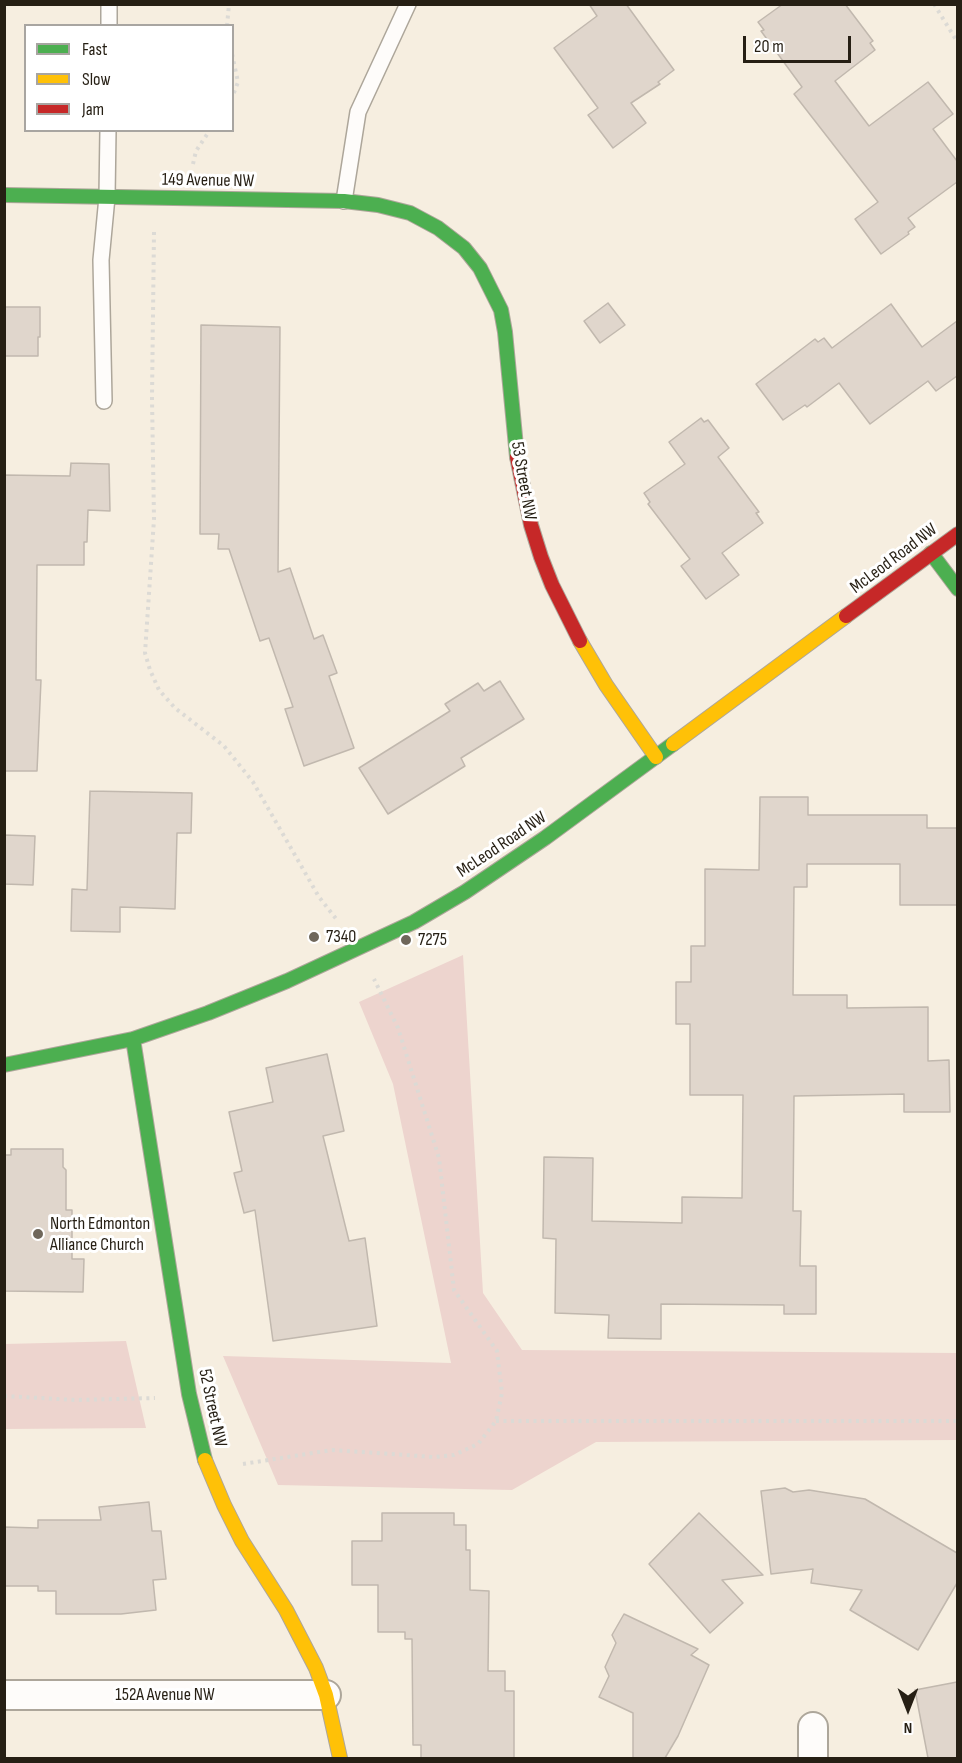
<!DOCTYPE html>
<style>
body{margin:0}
#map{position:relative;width:962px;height:1763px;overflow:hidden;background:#f6eee0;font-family:"Sofia Sans Condensed",sans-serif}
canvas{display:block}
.frame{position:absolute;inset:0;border:6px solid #261f14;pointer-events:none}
.legend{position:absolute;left:24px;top:24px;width:210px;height:108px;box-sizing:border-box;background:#fff;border:2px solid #a8a5a1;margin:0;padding:8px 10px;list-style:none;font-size:18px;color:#261f14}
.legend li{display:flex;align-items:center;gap:12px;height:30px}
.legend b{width:30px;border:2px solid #a8a5a1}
.north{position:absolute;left:878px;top:1679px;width:60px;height:60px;-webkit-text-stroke:4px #fff;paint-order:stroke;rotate:180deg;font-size:16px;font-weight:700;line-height:24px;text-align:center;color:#261f14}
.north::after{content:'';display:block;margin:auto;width:21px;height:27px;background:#261f14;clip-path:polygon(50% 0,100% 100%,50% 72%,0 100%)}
.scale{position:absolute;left:743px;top:36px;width:108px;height:27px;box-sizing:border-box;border:3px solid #261f14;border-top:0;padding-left:8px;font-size:18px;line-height:21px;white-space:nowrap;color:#261f14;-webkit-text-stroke:4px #fff;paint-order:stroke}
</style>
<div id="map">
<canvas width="962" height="1763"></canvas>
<div class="frame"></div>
<ul class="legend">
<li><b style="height:8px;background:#4caf50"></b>Fast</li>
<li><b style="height:8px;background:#ffc107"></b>Slow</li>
<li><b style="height:8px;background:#c62828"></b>Jam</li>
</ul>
<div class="north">N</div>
<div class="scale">20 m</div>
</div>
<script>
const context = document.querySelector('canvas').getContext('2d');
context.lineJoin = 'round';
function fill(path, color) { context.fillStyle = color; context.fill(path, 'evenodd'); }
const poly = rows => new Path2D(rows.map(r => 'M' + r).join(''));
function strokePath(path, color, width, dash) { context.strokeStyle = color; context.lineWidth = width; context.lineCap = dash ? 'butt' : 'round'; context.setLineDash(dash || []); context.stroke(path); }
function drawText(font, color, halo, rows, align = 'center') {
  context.font = font + ' "Sofia Sans Condensed",sans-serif'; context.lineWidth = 6; context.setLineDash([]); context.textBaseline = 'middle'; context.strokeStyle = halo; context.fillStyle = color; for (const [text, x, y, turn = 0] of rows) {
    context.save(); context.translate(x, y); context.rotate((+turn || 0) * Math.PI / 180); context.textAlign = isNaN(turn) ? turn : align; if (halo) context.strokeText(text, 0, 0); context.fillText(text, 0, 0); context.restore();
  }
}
fill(poly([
 [463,955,483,1293,522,1350,957,1353,957,1440,596,1442,512,1490,278,1485,223,1356,451,1363,393,1084,359,1002],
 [126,1341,146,1428,5,1429,5,1344]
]), '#edd4ce');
const building = poly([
 [589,4,626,4,674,70,658,82,660,84,631,103,646,123,613,148,588,115,598,108,554,48,597,16,589,4],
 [783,4,845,4,873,41,870,43,875,50,835,81,869,126,928,82,953,114,933,129,957,161,957,182,908,218,915,227,908,232,909,234,881,254,855,219,878,202,794,94,802,87,761,31,764,30,758,22,783,4],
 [608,303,625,325,600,343,584,321,608,303],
 [891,304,922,347,957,321,957,376,936,391,928,381,870,424,839,383,807,407,805,405,783,420,756,384,815,339,818,342,824,338,832,348,891,304],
 [4,307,40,307,40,337,38,337,38,356,4,356,4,307],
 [201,325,280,327,278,572,290,568,314,639,323,635,337,673,329,676,354,748,304,766,285,709,293,707,269,638,260,641,229,549,218,549,219,534,200,534,201,325],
 [701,418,704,422,708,420,729,448,718,457,759,512,756,513,763,523,722,553,739,575,706,599,681,566,690,559,648,504,650,502,644,493,685,464,669,442,701,418],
 [71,463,109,464,110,511,88,510,87,542,84,542,84,565,37,565,36,680,41,680,37,771,4,771,4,475,70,476,71,463],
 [500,681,524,719,461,758,465,766,388,814,359,768,450,711,445,704,478,683,484,691,500,681],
 [90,791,192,793,191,833,177,833,175,909,120,907,120,932,71,931,72,889,87,890,90,791],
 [760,797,808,797,808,815,927,815,927,828,957,828,957,905,900,905,900,864,807,864,807,887,794,887,793,995,847,995,847,1008,928,1007,928,1061,949,1060,950,1112,904,1112,904,1094,794,1096,793,1211,801,1211,800,1266,816,1266,816,1314,784,1314,784,1305,661,1304,661,1339,608,1338,609,1315,555,1313,556,1239,543,1238,544,1157,593,1158,592,1221,682,1223,682,1197,742,1198,743,1095,690,1095,690,1024,676,1024,676,982,691,982,691,946,705,946,705,869,759,870,760,797],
 [4,835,35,836,33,885,4,884,4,835],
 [327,1054,344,1131,323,1136,349,1241,365,1238,377,1326,273,1341,255,1210,244,1213,234,1173,242,1171,229,1112,273,1102,266,1068,327,1054],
 [11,1149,63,1149,63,1167,66,1170,66,1210,72,1210,72,1259,84,1259,83,1292,4,1291,4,1155,11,1155,11,1149],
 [785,1488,793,1492,809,1490,865,1499,957,1553,957,1583,918,1650,850,1610,862,1590,811,1583,813,1569,771,1574,761,1491,785,1488],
 [149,1502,152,1531,161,1531,166,1579,153,1580,156,1610,121,1614,56,1614,56,1591,38,1591,38,1586,4,1586,4,1527,38,1528,38,1520,101,1520,99,1507,149,1502],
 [382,1513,454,1513,454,1525,466,1525,466,1550,470,1550,470,1590,489,1591,488,1671,505,1671,505,1691,514,1691,514,1758,421,1758,421,1745,413,1745,412,1639,405,1639,405,1632,378,1632,378,1585,352,1585,352,1541,382,1541,382,1513],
 [699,1513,763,1575,722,1580,743,1603,710,1633,649,1564,699,1513],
 [624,1614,698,1649,691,1655,709,1665,678,1736,665,1758,633,1758,633,1713,599,1697,609,1676,605,1667,616,1643,612,1635,624,1614],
 [957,1682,957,1758,928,1758,915,1690,957,1682]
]);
fill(building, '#e0d6cc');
strokePath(building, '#c1b8ae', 1.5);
const lane = poly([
 [109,26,109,4],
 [344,201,358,112,408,4],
 [104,401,101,260,107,197,108,130]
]);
const street = poly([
 [4,1695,326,1695],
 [813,1758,813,1727]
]);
const fast = poly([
 [4,195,344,201,378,205,410,213,438,228,464,248,480,268,501,310,505,332,517,457],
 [931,553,958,589],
 [133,1039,189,1394,205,1460],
 [4,1065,133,1039,208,1013,287,981,414,922,465,892,545,838,673,744]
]);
const slow = poly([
 [580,641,606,685,656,757],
 [673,744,846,616],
 [205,1460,224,1505,242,1541,286,1610,316,1668,326,1695,340,1758]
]);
const jam = poly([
 [517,457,531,525,541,557,552,585,580,641],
 [846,616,958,534]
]);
strokePath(lane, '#ada69a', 18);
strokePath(street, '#ada69a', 32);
strokePath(fast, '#ada69a', 16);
strokePath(slow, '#ada69a', 16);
strokePath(jam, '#ada69a', 16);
strokePath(poly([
 [934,4,958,43],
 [227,26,229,4],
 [232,54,238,82,232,98],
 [193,164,196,151,210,130],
 [154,232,152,398,154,519,145,653,150,670,159,690,175,708,224,746,253,782,319,897,337,920],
 [4,1396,75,1400,155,1398],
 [496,1421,958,1421],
 [243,1464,332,1450,434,1457,454,1455,478,1444,496,1421,502,1393,497,1351,454,1290,439,1158,398,1028,374,979]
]), '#dcdad5', 4, [3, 4.5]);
strokePath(lane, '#fefcfa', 15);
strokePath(street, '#fefcfa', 28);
strokePath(fast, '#4caf50', 14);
strokePath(slow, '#ffc107', 14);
strokePath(jam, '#c62828', 14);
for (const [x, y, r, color] of [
 [314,937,6,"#6f675b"],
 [406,940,6,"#6f675b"],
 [38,1234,6,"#6f675b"]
]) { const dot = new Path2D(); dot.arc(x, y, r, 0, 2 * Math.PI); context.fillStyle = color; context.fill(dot); strokePath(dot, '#fff', 2); }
drawText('18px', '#261f14', '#fff', [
 ["149 Avenue NW",208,181,1],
 ["53 Street NW",523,481,80],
 ["McLeod Road NW",894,559,-37],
 ["McLeod Road NW",502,845,-34],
 ["52 Street NW",212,1408,78],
 ["152A Avenue NW",165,1695]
]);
drawText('18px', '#261f14', '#fff', [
 ["7340",326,937],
 ["7275",418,940],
 ["North Edmonton",50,1224],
 ["Alliance Church",50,1245]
], 'left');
</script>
